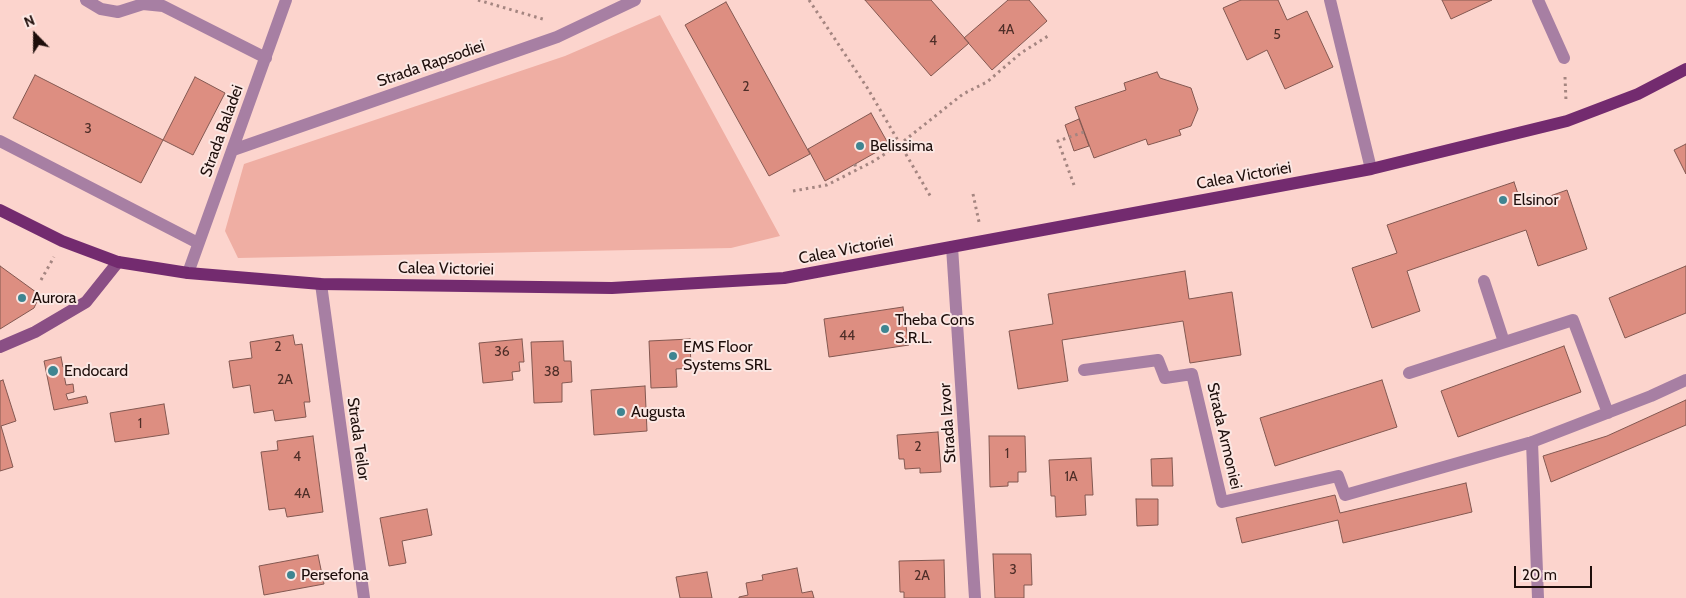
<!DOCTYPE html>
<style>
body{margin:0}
#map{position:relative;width:1686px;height:598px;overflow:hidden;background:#fcd4cd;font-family:Cabin,sans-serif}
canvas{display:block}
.north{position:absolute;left:10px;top:10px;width:50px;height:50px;-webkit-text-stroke:4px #fbe7e3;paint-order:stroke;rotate:338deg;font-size:14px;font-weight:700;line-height:20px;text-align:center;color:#1e0e0b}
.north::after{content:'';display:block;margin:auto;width:18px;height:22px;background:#1e0e0b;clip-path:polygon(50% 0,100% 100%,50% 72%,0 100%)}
.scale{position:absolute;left:1514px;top:566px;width:78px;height:22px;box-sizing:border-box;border:2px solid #1e0e0b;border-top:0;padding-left:6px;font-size:15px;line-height:18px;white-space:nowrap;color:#1e0e0b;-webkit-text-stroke:4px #fbe7e3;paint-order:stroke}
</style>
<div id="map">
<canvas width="1686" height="598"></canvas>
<div class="north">N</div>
<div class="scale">20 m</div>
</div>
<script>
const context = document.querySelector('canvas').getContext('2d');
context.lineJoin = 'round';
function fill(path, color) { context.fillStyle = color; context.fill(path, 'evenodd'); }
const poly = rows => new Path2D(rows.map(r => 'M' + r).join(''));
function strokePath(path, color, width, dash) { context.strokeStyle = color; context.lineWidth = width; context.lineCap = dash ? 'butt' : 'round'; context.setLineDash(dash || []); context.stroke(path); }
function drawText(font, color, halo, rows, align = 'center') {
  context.font = font + ' Cabin,sans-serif'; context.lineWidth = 4; context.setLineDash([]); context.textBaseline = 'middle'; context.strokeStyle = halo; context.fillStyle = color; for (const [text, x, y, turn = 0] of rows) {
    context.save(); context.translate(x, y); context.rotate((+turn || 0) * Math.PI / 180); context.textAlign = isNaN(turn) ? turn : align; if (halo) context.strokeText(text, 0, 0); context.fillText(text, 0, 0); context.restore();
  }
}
fill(poly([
 [660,15,780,236,731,248,238,258,225,231,244,164,565,56]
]), '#efaea3');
const building = poly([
 [865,0,931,0,969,43,931,76,865,0],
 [1008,0,1029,0,1047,21,992,70,964,38,1008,0],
 [1241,0,1278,0,1287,20,1307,11,1333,67,1285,89,1267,50,1247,60,1223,8,1241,0],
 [1442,0,1492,0,1451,19,1442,0],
 [726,2,810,154,769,176,685,25,726,2],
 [1157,72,1160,78,1191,88,1198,109,1191,126,1179,130,1181,135,1148,145,1146,139,1094,158,1075,107,1126,90,1124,83,1157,72],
 [35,75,163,140,141,183,13,118,35,75],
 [195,77,225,93,193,155,163,140,195,77],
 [871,113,889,145,825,181,808,149,871,113],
 [1079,119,1089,146,1074,151,1065,125,1079,119],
 [1686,144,1686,174,1674,150,1686,144],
 [1514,182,1522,206,1567,190,1587,249,1538,266,1526,230,1407,271,1420,311,1372,328,1352,268,1397,253,1387,225,1514,182],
 [0,266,40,295,34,308,0,329,0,266],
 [1686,266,1686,313,1625,338,1609,298,1686,266],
 [1185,271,1189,299,1232,292,1241,355,1190,363,1183,321,1062,340,1068,381,1018,389,1009,331,1053,324,1048,294,1185,271],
 [903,307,909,345,829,357,824,319,903,307],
 [293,335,295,345,302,344,310,402,304,402,306,417,275,421,273,410,254,413,250,385,233,388,229,361,252,358,250,342,293,335],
 [522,339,524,362,519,362,520,371,512,372,513,380,483,383,479,343,522,339],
 [690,339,691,368,676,369,677,387,651,388,649,341,690,339],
 [563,341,564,361,571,361,572,382,562,383,562,402,534,403,531,342,563,341],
 [1564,346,1581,392,1458,437,1441,391,1564,346],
 [61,357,63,367,66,367,68,374,64,375,66,385,73,384,74,392,66,394,68,400,86,396,88,403,54,410,44,361,61,357],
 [3,380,16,421,1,426,13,467,0,471,0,381,3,380],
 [1382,380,1397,427,1275,466,1260,418,1382,380],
 [645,386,647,431,594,435,591,390,645,386],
 [1686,400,1686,425,1551,482,1543,456,1607,436,1686,400],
 [164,404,169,434,115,442,110,413,164,404],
 [938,432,941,472,920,473,920,468,905,469,904,459,899,459,897,435,938,432],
 [313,436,323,512,287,517,285,508,269,510,261,452,278,450,277,441,313,436],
 [989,436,1025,436,1026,472,1018,472,1018,482,1008,482,1008,486,990,487,989,436],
 [1091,458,1093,495,1085,495,1086,515,1056,517,1055,496,1051,496,1049,460,1091,458],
 [1172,458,1173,486,1152,486,1151,459,1172,458],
 [1466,483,1472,512,1343,543,1338,520,1242,543,1236,518,1335,495,1340,513,1466,483],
 [1136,499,1158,499,1158,525,1137,526,1136,499],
 [427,509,432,535,402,541,406,563,389,566,380,518,427,509],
 [993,554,1031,554,1032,585,1024,585,1024,598,995,598,993,554],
 [318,555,324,584,264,595,259,566,318,555],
 [944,560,945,598,904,598,904,592,900,592,899,561,944,560],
 [797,568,802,593,812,591,814,598,739,598,739,597,748,595,746,583,763,580,762,575,797,568],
 [707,572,712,598,680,598,676,577,707,572]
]);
fill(building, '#dd8e81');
strokePath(building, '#835851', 1);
strokePath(poly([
 [478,0,546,20],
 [809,0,868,89,932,199],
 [1565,77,1566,101],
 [855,164,856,171],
 [1074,185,1058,141,1084,132],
 [793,191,827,185,874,161,900,144,963,94,987,82,1021,53,1048,36],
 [973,194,979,222],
 [41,280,54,257]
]), '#a48580', 3, [2.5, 4]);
strokePath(poly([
 [86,0,101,9,118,12,143,4,163,6,266,58],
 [1330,0,1371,169],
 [1538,0,1564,58],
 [0,141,198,243],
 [233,150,557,37,635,0],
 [952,247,975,598],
 [188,273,286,0],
 [1484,281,1504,342],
 [321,284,364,598],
 [1084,370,1158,360,1165,378,1192,374,1222,502,1338,476,1345,495,1532,442,1651,396,1686,380],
 [1409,373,1573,320,1608,413],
 [1532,442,1538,598]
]), '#a77fa3', 12);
strokePath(poly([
 [0,347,35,332,86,302,118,262]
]), '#8a4f85', 12);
strokePath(poly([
 [0,210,62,241,118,262,188,273,321,284,612,288,784,278,1371,169,1567,121,1638,94,1686,69]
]), '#732b6f', 12);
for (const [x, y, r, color] of [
 [860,146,5,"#3f8591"],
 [1503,200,5,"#3f8591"],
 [22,298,5,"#3f8591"],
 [885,329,5,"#3f8591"],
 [673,356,5,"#3f8591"],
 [53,371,6,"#3f8591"],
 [621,412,5,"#3f8591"],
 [291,575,5,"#3f8591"]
]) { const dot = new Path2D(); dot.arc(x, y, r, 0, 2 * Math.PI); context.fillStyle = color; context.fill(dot); strokePath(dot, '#fbe7e3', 2); }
drawText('14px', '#4e2e28', null, [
 ["4A",1006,30],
 ["5",1277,35],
 ["4",933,41],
 ["2",746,87],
 ["3",88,129],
 ["44",847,336],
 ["2",278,347],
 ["36",502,352],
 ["38",552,372],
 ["2A",285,380],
 ["1",140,424],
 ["2",918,447],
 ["1",1007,454],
 ["4",297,457],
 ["1A",1071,477],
 ["4A",302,494],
 ["3",1013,570],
 ["2A",922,576]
]);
drawText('16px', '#1e0e0b', '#fbe7e3', [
 ["Strada Rapsodiei",431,64,-19],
 ["Strada Baladei",222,131,-70],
 ["Calea Victoriei",1244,176,-10],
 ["Calea Victoriei",846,250,-11],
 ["Calea Victoriei",446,269,1],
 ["Strada Izvor",948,423,-94],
 ["Strada Armoniei",1224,436,77],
 ["Strada Teilor",358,439,82]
]);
drawText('16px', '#1e0e0b', '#fbe7e3', [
 ["Belissima",870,146],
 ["Elsinor",1513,200],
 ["Aurora",32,298],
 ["Theba Cons",895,320],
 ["S.R.L.",895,338],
 ["EMS Floor",683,347],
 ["Systems SRL",683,365],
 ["Endocard",64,371],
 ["Augusta",631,412],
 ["Persefona",301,575]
], 'left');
</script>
